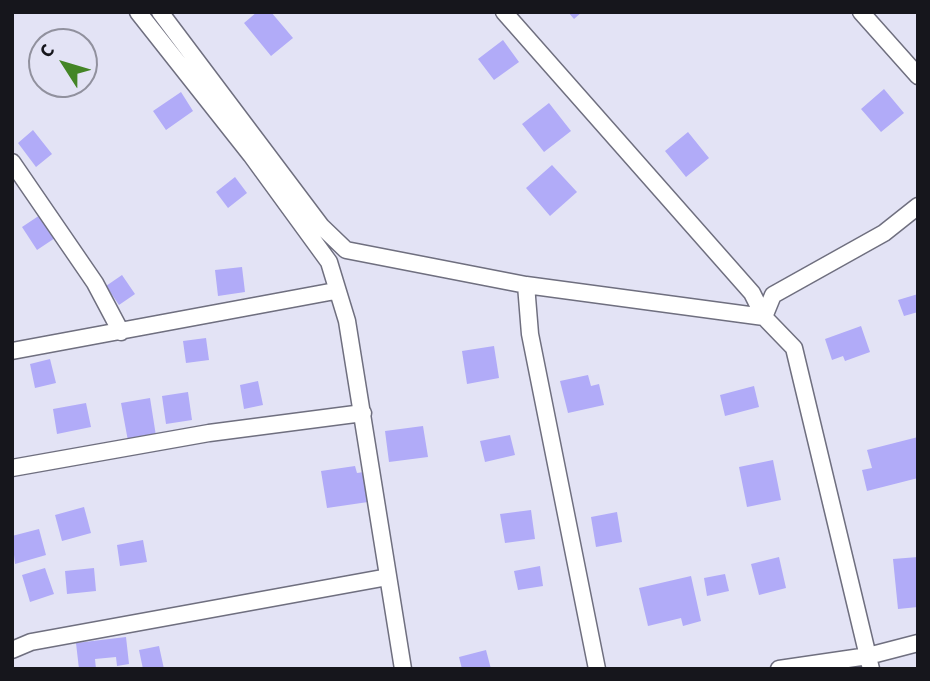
<!DOCTYPE html>
<meta charset="utf-8">
<style>
body{margin:0}
#map{position:relative;width:930px;height:681px;overflow:hidden;background:#e3e3f5;font-family:"Source Sans 3",sans-serif}
canvas{display:block}
.frame{position:absolute;inset:0;border:14px solid #16161c;pointer-events:none}
.north{position:absolute;left:28px;top:28px;width:70px;height:70px;box-sizing:border-box;background:#e3e3f5;border:2px solid #91919e;border-radius:50%;rotate:307deg;font-size:19px;font-weight:700;line-height:28px;text-align:center;color:#16161c}
.north::after{content:'';display:block;margin:auto;width:24px;height:32px;background:#448526;clip-path:polygon(50% 0,100% 100%,50% 72%,0 100%)}
</style>
<div id="map">
<canvas width="930" height="681"></canvas>
<div class="frame"></div>
<div class="north">С</div>
</div>
<script>
const context = document.querySelector('canvas').getContext('2d');
context.lineJoin = 'round';
function fill(path, color) { context.fillStyle = color; context.fill(path, 'evenodd'); }
const poly = rows => new Path2D(rows.map(r => 'M' + r).join(''));
function strokePath(path, color, width, dash) { context.strokeStyle = color; context.lineWidth = width; context.lineCap = dash ? 'butt' : 'round'; context.setLineDash(dash || []); context.stroke(path); }
fill(poly([
 [257,12,271,12,293,38,271,56,244,23],
 [568,12,582,12,574,19],
 [503,40,519,62,494,80,478,59],
 [884,89,904,113,881,132,861,109],
 [181,92,193,111,166,130,153,111],
 [549,103,571,131,544,152,522,124],
 [33,130,52,154,36,167,18,143],
 [688,132,709,158,686,177,665,151],
 [552,165,577,192,550,216,526,188],
 [235,177,247,193,228,208,216,192],
 [40,215,55,238,37,250,22,227],
 [242,267,245,292,218,296,215,270],
 [122,275,135,294,119,305,106,286],
 [918,294,918,312,904,316,898,300],
 [861,326,870,352,845,361,843,356,832,360,825,339],
 [206,338,209,360,186,363,183,341],
 [494,346,499,378,467,384,462,351],
 [50,359,56,383,35,388,30,364],
 [588,375,591,386,599,384,604,405,568,413,560,381],
 [258,381,263,405,244,409,240,385],
 [754,386,759,407,725,416,720,395],
 [188,392,192,420,166,424,162,396],
 [150,398,156,436,128,441,121,403],
 [86,403,91,427,57,434,53,409],
 [423,426,428,457,389,462,385,431],
 [510,435,515,455,485,462,480,441],
 [918,437,918,478,867,491,862,470,872,468,867,450],
 [773,460,781,500,747,507,739,467],
 [355,466,357,473,364,472,368,502,327,508,321,471],
 [84,507,91,533,62,541,55,515],
 [531,510,535,539,505,543,500,514],
 [617,512,622,542,596,547,591,517],
 [39,529,46,555,15,564,12,536],
 [143,540,147,562,120,566,117,545],
 [779,557,786,588,759,595,751,564],
 [918,557,918,607,898,609,893,559],
 [540,566,543,586,518,590,514,571],
 [45,568,54,594,30,602,22,575],
 [94,568,96,591,67,594,65,571],
 [725,574,729,591,707,596,704,578],
 [691,576,701,621,683,626,681,618,648,626,639,588],
 [126,637,129,664,117,666,116,657,95,659,96,669,79,669,76,643],
 [159,646,164,669,143,669,139,650],
 [486,650,491,669,462,669,459,657]
]), '#b1abf8');
const minor = poly([
 [138,12,251,155,329,262,347,321,403,669],
 [160,12,321,226,346,250,526,285,764,317,773,295,884,233,918,206],
 [504,12,752,293,764,317,794,348,871,669],
 [861,12,918,76],
 [12,162,95,283,121,332],
 [526,285,530,334,597,669],
 [12,351,335,291],
 [12,468,209,433,363,413],
 [12,650,31,642,388,577],
 [779,669,868,656,918,643]
]);
strokePath(minor, '#6f6f7f', 19);
strokePath(minor, '#fff', 16);
</script>
